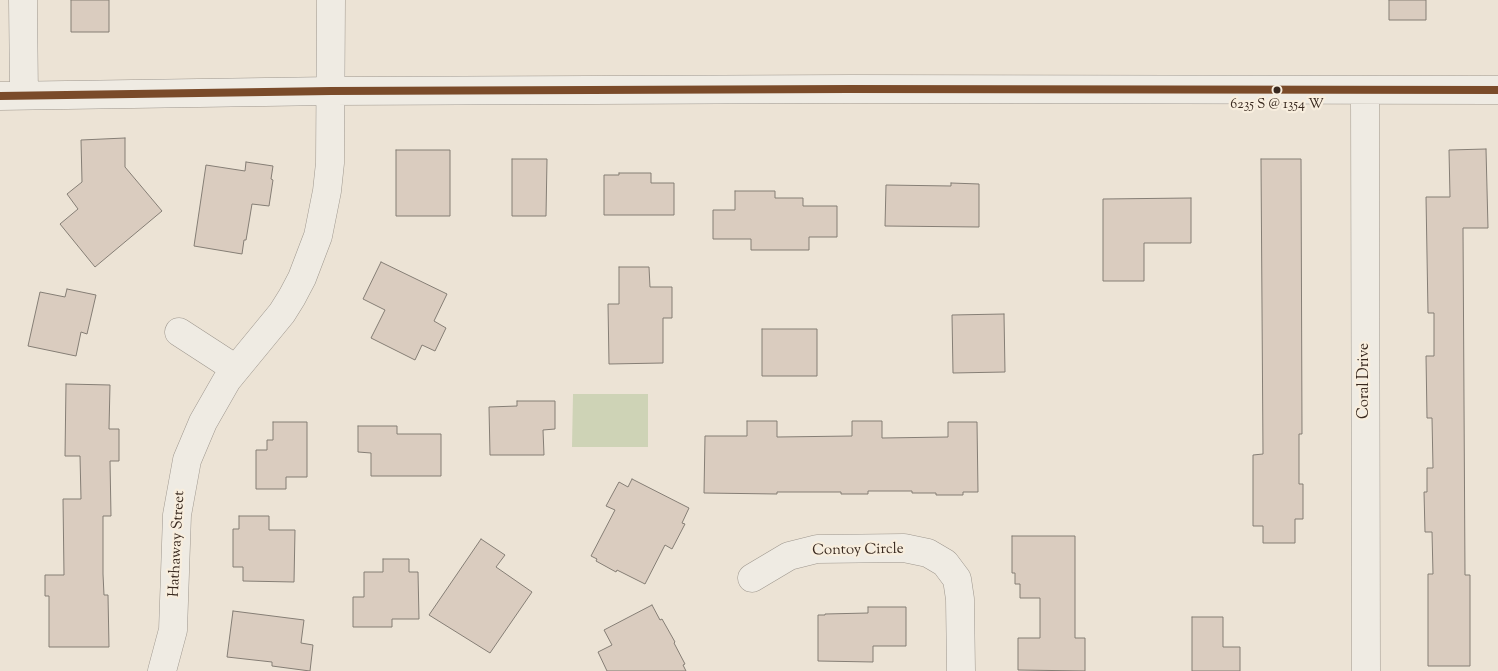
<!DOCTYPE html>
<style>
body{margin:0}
canvas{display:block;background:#ece3d5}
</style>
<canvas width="1498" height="671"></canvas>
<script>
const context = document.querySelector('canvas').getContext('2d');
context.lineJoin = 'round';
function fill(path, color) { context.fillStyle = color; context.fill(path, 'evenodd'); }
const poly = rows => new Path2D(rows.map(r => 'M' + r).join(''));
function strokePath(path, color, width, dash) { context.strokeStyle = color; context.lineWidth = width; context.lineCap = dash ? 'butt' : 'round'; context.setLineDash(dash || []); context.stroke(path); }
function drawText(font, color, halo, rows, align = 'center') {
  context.font = font + ' "Sorts Mill Goudy",serif'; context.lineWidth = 4.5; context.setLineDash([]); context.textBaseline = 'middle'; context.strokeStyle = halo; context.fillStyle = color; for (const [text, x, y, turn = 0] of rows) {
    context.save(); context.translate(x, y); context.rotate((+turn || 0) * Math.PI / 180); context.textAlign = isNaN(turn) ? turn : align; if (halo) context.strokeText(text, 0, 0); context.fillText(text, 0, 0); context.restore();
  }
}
fill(poly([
 [573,394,648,394,648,447,572,447]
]), '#ced3b6');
const building = poly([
 [71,0,109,0,109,32,71,32,71,0],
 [1389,0,1426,0,1426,20,1389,20,1389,0],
 [125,138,125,167,162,211,95,267,60,224,78,209,67,194,82,182,81,140,125,138],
 [1486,149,1488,228,1463,228,1465,575,1470,575,1470,666,1428,666,1428,574,1433,574,1432,532,1425,532,1424,492,1427,492,1427,468,1433,468,1432,418,1427,418,1426,356,1434,356,1434,313,1428,313,1426,197,1450,197,1449,150,1486,149],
 [396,150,450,150,450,216,396,216,396,150],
 [512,159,547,159,546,216,512,216,512,159],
 [1261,159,1301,159,1302,434,1299,434,1299,484,1303,484,1303,519,1295,519,1295,543,1263,543,1263,526,1253,526,1253,455,1263,454,1261,159],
 [246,162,273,166,271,179,273,180,269,206,252,204,246,240,244,240,242,254,194,246,206,165,245,171,246,162],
 [619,173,651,173,651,183,674,183,674,215,604,215,604,175,619,175,619,173],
 [951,183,979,184,979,227,885,226,886,185,951,186,951,183],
 [735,191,775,191,775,198,803,198,803,206,837,206,837,237,809,237,809,250,751,250,751,239,713,239,713,210,735,210,735,191],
 [1191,198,1191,243,1144,243,1144,281,1103,281,1103,199,1191,198],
 [381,262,447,294,434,321,446,328,435,351,422,345,415,360,371,338,385,310,363,299,381,262],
 [619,267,649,267,650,287,672,287,672,318,663,318,663,363,609,364,608,304,619,304,619,267],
 [67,289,96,295,87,334,81,332,76,356,28,346,40,292,65,297,67,289],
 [1004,314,1005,372,953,373,952,315,1004,314],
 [762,329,817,329,817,376,762,376,762,329],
 [66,384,110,385,109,429,119,429,119,461,110,461,111,516,103,516,103,574,104,595,108,595,109,647,49,647,49,596,45,596,45,575,64,575,63,499,81,499,80,456,65,456,66,384],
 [517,401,555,401,555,429,543,430,544,455,490,455,489,407,517,406,517,401],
 [747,421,777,421,777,437,852,436,852,421,882,421,882,438,948,437,948,422,977,422,978,492,963,492,963,495,936,495,936,493,912,493,912,491,868,491,868,494,841,494,841,492,777,492,777,494,704,493,705,436,747,436,747,421],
 [273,422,307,422,307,477,286,477,286,489,256,489,256,450,267,450,267,440,273,440,273,422],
 [358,426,397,426,397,434,441,434,441,476,371,476,371,453,358,452,358,426],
 [632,479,689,508,682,523,685,524,672,549,665,545,645,584,617,570,616,572,596,561,597,559,591,556,615,510,606,506,619,482,628,487,632,479],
 [239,516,269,516,269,530,295,530,294,582,243,581,243,567,233,567,233,529,239,529,239,516],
 [1012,536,1075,536,1075,638,1085,638,1085,671,1018,670,1018,638,1040,638,1040,598,1020,598,1020,584,1015,584,1015,573,1012,573,1012,536],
 [481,539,505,555,496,567,532,592,490,653,429,615,481,539],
 [383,559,409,559,409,572,418,572,419,619,392,619,392,627,353,627,353,597,364,597,364,572,383,572,383,559],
 [652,605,660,620,662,619,675,642,674,643,685,664,683,665,686,671,607,671,598,652,612,645,604,630,652,605],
 [868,607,906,607,906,646,873,646,873,662,818,661,818,615,825,615,825,614,868,613,868,607],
 [233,611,304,620,301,643,313,645,310,671,272,666,272,662,227,657,233,611],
 [1192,617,1223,617,1223,647,1240,647,1240,671,1192,671,1192,617]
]);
fill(building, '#daccbf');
strokePath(building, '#857e75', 1);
const minor = poly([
 [23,0,24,95],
 [1365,91,1366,671],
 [0,96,331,91,850,89,1498,90],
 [179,332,236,369],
 [752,578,789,556,817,549,904,548,928,553,945,563,957,579,960,599,961,671],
 [162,671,173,630,177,515,187,460,203,422,227,380,282,313,292,297,302,278,318,236,327,191,330,163,331,0]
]);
strokePath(minor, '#9e978e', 29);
strokePath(minor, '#efebe3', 28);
strokePath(poly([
 [0,96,331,91,850,89,1498,90]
]), '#7a4b2a', 8);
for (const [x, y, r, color] of [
 [1277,90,4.5,"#39291f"]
]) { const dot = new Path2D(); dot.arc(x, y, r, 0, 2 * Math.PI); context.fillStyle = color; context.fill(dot); strokePath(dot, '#f8eede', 2); }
drawText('14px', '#39291f', '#f8eede', [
 ["6235 S @ 1354 W",1277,106]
]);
drawText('15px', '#39291f', '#f8eede', [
 ["Coral Drive",1365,381,-90],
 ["Hathaway Street",178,544,-87],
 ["Contoy Circle",858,551,-1]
]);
</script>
